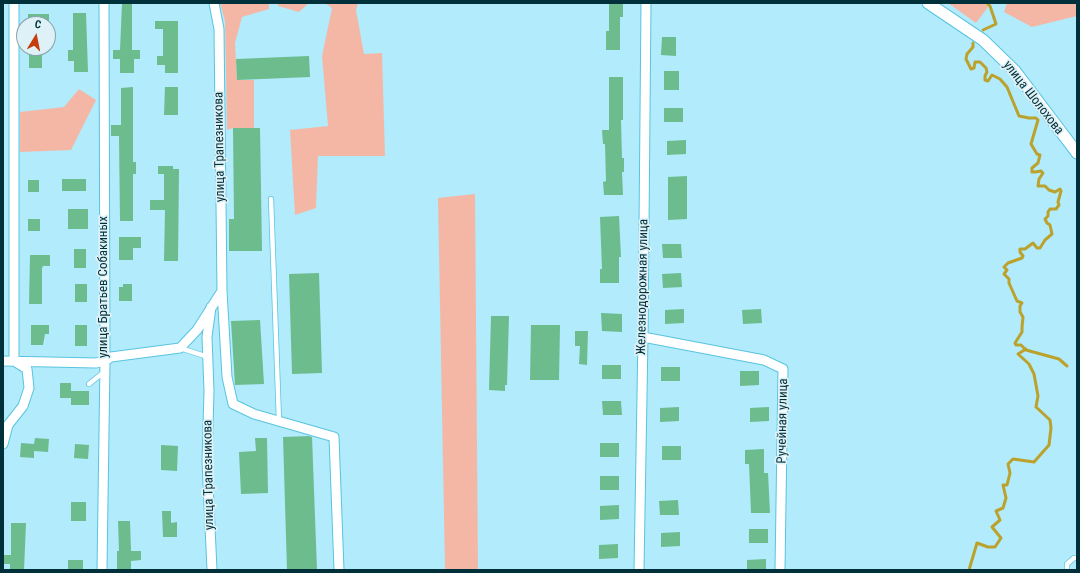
<!DOCTYPE html>
<meta charset="utf-8">
<style>
body{margin:0}
#map{position:relative;width:1080px;height:573px;overflow:hidden;background:#b1ebfc;font-family:"Roboto Condensed",sans-serif}
canvas{display:block}
.frame{position:absolute;inset:0;border:4px solid #00303a;pointer-events:none}
.north{position:absolute;left:16px;top:16px;width:40px;height:40px;box-sizing:border-box;background:#def1f6;border:1px solid #85a4ab;border-radius:50%;rotate:10deg;font-size:11px;font-weight:700;line-height:16px;text-align:center;color:#00303a}
.north::after{content:'';display:block;margin:auto;width:14px;height:18px;background:#c63e0f;clip-path:polygon(50% 0,100% 100%,50% 72%,0 100%)}
</style>
<div id="map">
<canvas width="1080" height="573"></canvas>
<div class="frame"></div>
<div class="north">С</div>
</div>
<script>
const context = document.querySelector('canvas').getContext('2d');
context.lineJoin = 'round';
function fill(path, color) { context.fillStyle = color; context.fill(path, 'evenodd'); }
const poly = rows => new Path2D(rows.map(r => 'M' + r).join(''));
function strokePath(path, color, width, dash) { context.strokeStyle = color; context.lineWidth = width; context.lineCap = dash ? 'butt' : 'round'; context.setLineDash(dash || []); context.stroke(path); }
function drawText(font, color, halo, rows, align = 'center') {
  context.font = font + ' "Roboto Condensed",sans-serif'; context.lineWidth = 3.5; context.setLineDash([]); context.textBaseline = 'middle'; context.strokeStyle = halo; context.fillStyle = color; for (const [text, x, y, turn = 0] of rows) {
    context.save(); context.translate(x, y); context.rotate((+turn || 0) * Math.PI / 180); context.textAlign = isNaN(turn) ? turn : align; if (halo) context.strokeText(text, 0, 0); context.fillText(text, 0, 0); context.restore();
  }
}
fill(poly([
 [220,3,269,3,269,9,242,17,235,43,237,80,254,80,254,128,233,128,227,130,225,21],
 [278,3,309,3,299,12,278,6],
 [325,3,358,3,356,10,364,54,382,53,385,156,318,156,316,208,295,215,290,130,328,126,322,56,332,8],
 [948,3,991,3,976,23],
 [1007,3,1077,3,1077,16,1032,27,1004,12],
 [79,89,96,100,71,150,20,152,20,112,64,107],
 [475,194,478,570,445,570,438,198]
]), '#f5b7a5');
strokePath(poly([
 [983,30,996,24,990,6,987,3],
 [973,43,973,47,967,54,966,59,971,69,974,68,975,62,980,62,986,68,987,72,985,76,985,80,988,81,992,75,1000,79,1007,87,1019,116,1029,118,1036,118,1038,120,1031,144,1037,154,1040,155,1038,163,1032,168,1032,172,1035,172,1041,171,1043,173,1039,179,1038,186,1045,186,1049,190,1055,192,1060,189,1061,191,1058,202,1059,205,1056,209,1050,209,1048,212,1048,216,1045,219,1047,223,1050,225,1052,234,1045,240,1040,248,1037,248,1033,243,1025,249,1020,249,1020,252,1023,256,1022,258,1008,263,1004,267,1007,270,1004,274,1009,279,1009,283,1017,301,1022,303,1020,306,1020,312,1023,317,1022,327,1022,332,1015,343,1016,345,1021,345,1026,350,1059,359,1067,366],
 [969,570,977,543,988,547,995,547,1001,538,992,527,1000,520,996,511,1003,508,1006,498,1003,485,1007,485,1010,473,1008,464,1013,459,1034,462,1049,445,1051,428,1050,420,1036,407,1038,396,1034,374,1029,364,1018,354,1026,349]
]), '#bba22c', 3);
fill(poly([
 [122,3,132,3,132,50,140,50,140,59,134,59,134,73,120,73,120,59,113,59,113,50,120,50],
 [609,3,623,3,623,17,620,17,620,50,606,50,606,31,609,31],
 [73,13,86,13,88,72,74,72,74,61,68,61,68,50,73,50],
 [28,14,49,14,49,24,28,24],
 [155,21,178,21,178,73,165,73,165,65,157,65,157,56,163,56,163,29,155,29],
 [662,37,676,37,676,56,661,55],
 [29,52,42,52,42,68,29,68],
 [309,56,310,77,237,80,236,59],
 [664,71,679,71,679,90,664,90],
 [609,77,623,77,623,120,621,120,622,158,624,158,624,172,622,172,623,195,604,195,603,182,606,181,605,144,603,144,602,130,609,130],
 [133,87,133,162,136,162,136,174,133,174,133,221,120,221,119,136,111,136,111,125,121,125,121,88],
 [165,87,178,87,178,115,164,115],
 [664,108,683,108,683,122,664,122],
 [233,128,260,128,262,251,229,251,229,219,234,219],
 [686,140,686,154,667,155,667,141],
 [158,166,173,166,173,169,179,169,178,261,164,261,165,210,150,210,150,200,164,200,164,174,158,174],
 [687,176,687,219,668,220,668,177],
 [62,179,86,179,86,191,62,191],
 [28,180,39,180,39,192,28,192],
 [68,209,88,209,88,229,68,229],
 [619,216,621,257,619,257,619,283,600,283,600,269,602,269,600,217],
 [28,219,40,219,40,231,28,231],
 [119,237,141,237,141,248,133,248,133,260,119,260],
 [662,244,681,244,682,258,663,258],
 [74,249,86,249,86,268,74,268],
 [30,255,50,255,50,266,43,266,42,268,42,304,29,304],
 [319,273,322,373,292,374,289,274],
 [681,273,682,287,663,288,662,274],
 [75,284,87,284,87,302,75,302],
 [123,284,132,284,132,301,119,301,119,287,123,287],
 [684,309,684,323,665,324,665,310],
 [761,309,762,323,743,324,742,310],
 [601,313,622,314,622,332,602,331],
 [491,316,509,316,507,385,505,385,505,391,489,390],
 [260,320,264,384,235,385,231,321],
 [31,325,49,325,49,334,45,334,43,345,31,345],
 [75,325,87,325,87,346,75,346],
 [531,325,560,325,559,380,530,380],
 [575,331,588,331,587,365,579,364,580,346,575,346],
 [602,365,621,365,621,379,602,379],
 [661,367,680,367,680,381,661,381],
 [740,371,759,371,759,385,740,386],
 [60,383,71,383,71,398,60,398],
 [71,391,89,391,89,405,71,405],
 [602,401,621,401,622,415,603,415],
 [679,407,679,421,660,422,660,408],
 [769,407,769,421,750,422,750,408],
 [309,436,312,437,317,570,287,570,283,437],
 [35,438,49,439,48,452,34,451,34,458,20,457,21,443,34,444],
 [255,438,267,438,268,493,241,494,239,452,256,451],
 [600,443,619,443,619,457,600,457],
 [75,444,89,445,88,459,74,458],
 [161,445,178,446,177,471,161,470],
 [662,446,681,446,681,460,662,460],
 [764,449,764,473,768,473,770,513,751,513,749,464,745,464,745,450],
 [600,476,619,476,619,490,600,490],
 [678,500,679,515,660,515,659,501],
 [71,502,86,502,86,521,71,521],
 [619,505,619,519,600,520,600,506],
 [162,511,171,511,171,523,177,522,177,537,163,537],
 [118,521,130,521,131,551,141,551,141,560,131,561,131,570,117,570,117,551,119,551],
 [11,523,26,523,24,570,10,570,10,564,3,564,3,555,11,555],
 [749,529,768,529,768,543,749,543],
 [680,532,680,546,661,547,661,533],
 [618,544,618,558,599,559,599,545],
 [766,559,766,570,747,570,747,560],
 [68,560,83,560,83,570,68,570]
]), '#6cbc8d');
const service = poly([
 [271,199,279,421],
 [180,348,208,357],
 [89,384,104,372],
 [1067,570,1067,564,1074,558,1077,558]
]);
const minor = poly([
 [214,3,219,29,222,291,227,377,233,404,254,414,334,437,339,570],
 [211,307,207,337,209,391,207,461,212,570],
 [643,337,764,360,783,369,780,570],
 [3,361,96,363,105,361,111,357,180,348,197,330,222,291],
 [3,444,8,425,23,406,29,388,27,369,14,361,14,3],
 [102,570,105,361,104,3],
 [639,570,643,337,646,3]
]);
const tertiary = poly([
 [928,3,983,40,1015,71,1077,153]
]);
strokePath(service, '#58c4df', 6);
strokePath(minor, '#58c4df', 11);
strokePath(tertiary, '#58c4df', 13);
strokePath(service, '#fff', 4.5);
strokePath(minor, '#fff', 9);
strokePath(tertiary, '#fff', 11);
drawText('13px', '#00303a', '#def1f6', [
 ["улица Шолохова",1033,98,52],
 ["улица Трапезникова",220,147,-91],
 ["улица Братьев Собакиных",104,287,-90],
 ["Железнодорожная улица",643,287,-89],
 ["Ручейная улица",783,421,-89],
 ["улица Трапезникова",209,475,-91]
]);
</script>
